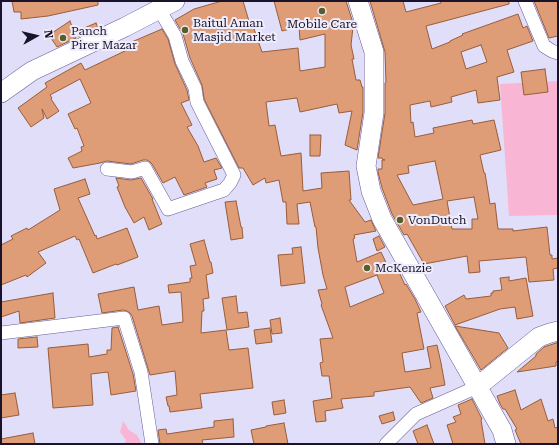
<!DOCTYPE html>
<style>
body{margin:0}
#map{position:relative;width:559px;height:445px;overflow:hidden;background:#e1defa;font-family:"Roboto Serif",serif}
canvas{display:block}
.frame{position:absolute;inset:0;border:2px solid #19142c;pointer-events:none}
.north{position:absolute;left:16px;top:16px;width:40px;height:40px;-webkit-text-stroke:3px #efedfc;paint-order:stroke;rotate:82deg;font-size:11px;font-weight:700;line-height:16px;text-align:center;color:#19142c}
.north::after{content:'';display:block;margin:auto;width:14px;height:18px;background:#19142c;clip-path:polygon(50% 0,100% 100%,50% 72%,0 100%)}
</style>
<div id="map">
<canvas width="559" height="445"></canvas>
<div class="frame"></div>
<div class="north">N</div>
</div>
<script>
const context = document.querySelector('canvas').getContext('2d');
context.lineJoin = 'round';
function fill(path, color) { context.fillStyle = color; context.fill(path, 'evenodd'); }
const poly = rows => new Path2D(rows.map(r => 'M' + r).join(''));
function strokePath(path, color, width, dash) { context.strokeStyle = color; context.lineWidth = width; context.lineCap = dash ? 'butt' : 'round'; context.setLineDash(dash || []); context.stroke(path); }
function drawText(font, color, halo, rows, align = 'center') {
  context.font = font + ' "Roboto Serif",serif'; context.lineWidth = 4; context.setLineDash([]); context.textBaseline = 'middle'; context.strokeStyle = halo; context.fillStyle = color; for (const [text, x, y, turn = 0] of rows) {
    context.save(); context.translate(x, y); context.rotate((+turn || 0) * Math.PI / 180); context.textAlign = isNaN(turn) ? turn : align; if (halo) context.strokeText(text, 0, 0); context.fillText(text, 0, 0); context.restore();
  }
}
fill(poly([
 [558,81,558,215,509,216,500,84],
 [123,421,129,430,137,435,142,444,124,444,126,440,120,432]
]), '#f9b6d4');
const building = poly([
 [12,1,98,1,98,5,48,16,21,19,21,12,14,12,12,1],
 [222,1,243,1,251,28,253,26,262,52,298,48,300,71,325,67,325,34,300,40,299,27,282,31,274,1,346,1,354,26,353,27,351,45,354,59,352,59,356,80,360,80,362,87,363,87,363,112,357,150,345,145,352,111,339,113,337,104,300,112,297,98,266,102,269,126,275,125,281,156,301,153,303,191,322,188,321,173,349,171,351,200,349,200,365,222,371,220,376,231,354,235,355,238,353,239,357,262,381,252,391,273,398,270,405,285,406,284,415,299,421,312,417,313,424,349,402,353,405,372,431,368,427,347,437,345,441,363,445,385,430,388,433,398,421,403,410,387,374,392,374,396,341,399,343,408,325,411,326,421,316,422,313,401,332,398,329,376,322,376,320,363,323,362,320,339,333,338,321,305,322,304,318,290,327,289,323,275,318,248,316,227,315,227,310,202,297,204,299,224,287,224,286,202,283,202,279,180,266,183,265,178,253,185,243,168,239,168,206,103,204,98,202,85,190,58,183,34,175,20,194,9,222,1],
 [377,275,384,293,350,307,345,287,377,275],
 [370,1,403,1,406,12,441,3,440,1,509,1,509,4,426,26,432,49,450,42,450,41,463,35,462,34,518,14,523,28,527,26,533,41,507,50,514,72,497,77,500,100,478,103,476,90,451,97,452,102,431,107,430,101,410,105,411,123,413,122,415,137,434,133,433,128,472,120,473,124,494,120,501,150,480,155,484,173,485,173,490,204,495,203,498,229,513,229,513,231,547,227,550,255,552,255,552,259,558,258,558,268,553,269,554,280,529,282,526,257,479,261,480,272,469,273,467,256,424,264,407,234,404,235,392,214,382,188,378,172,378,169,382,169,382,160,385,160,382,159,382,158,378,158,385,113,385,83,386,82,385,52,370,1],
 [481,45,487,62,466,69,461,52,481,45],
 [435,161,443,199,413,205,397,175,409,173,408,166,435,161],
 [474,197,478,219,472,219,472,229,452,229,447,201,474,197],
 [534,1,558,1,558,36,549,38,534,1],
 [70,21,76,38,57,47,49,35,70,21],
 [96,23,98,28,79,37,77,31,96,23],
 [162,29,168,39,175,64,187,90,189,100,181,103,192,125,187,127,198,146,204,162,216,158,222,168,214,170,217,179,205,183,207,187,184,195,175,177,163,183,152,164,150,162,147,160,143,160,131,164,107,161,100,163,73,168,68,158,82,151,81,147,84,146,77,128,75,129,68,114,91,103,80,79,50,95,52,98,51,99,59,111,47,119,42,109,44,118,31,127,18,108,47,87,45,83,81,63,85,70,129,49,127,44,162,29],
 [545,69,548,92,524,95,521,72,545,69],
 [310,135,321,135,320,156,310,156,310,135],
 [116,178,131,180,141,178,153,199,152,199,162,224,149,230,144,217,134,223,125,207,117,187,119,186,116,178],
 [85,179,90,194,78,198,95,236,96,235,97,239,127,228,138,257,117,265,116,264,93,273,79,239,77,240,75,236,38,252,46,263,27,277,26,275,1,285,1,245,13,239,11,236,27,228,28,230,60,210,54,189,85,179],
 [236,201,241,227,242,227,243,238,231,240,225,202,236,201],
 [379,236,385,247,377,251,373,239,379,236],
 [204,240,210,262,211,262,213,273,206,275,209,298,203,299,204,311,202,311,201,333,226,330,229,350,248,348,253,388,200,394,202,408,170,412,169,406,168,406,166,397,177,395,175,371,150,375,132,316,130,313,127,311,123,310,102,313,98,294,134,287,138,310,159,306,162,325,183,322,181,292,169,293,168,285,190,282,190,278,192,278,190,266,196,265,190,244,204,240],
 [301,247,305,283,281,286,278,255,293,254,292,248,301,247],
 [509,277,509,281,526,278,533,316,517,319,515,307,500,309,455,325,445,306,464,295,466,299,491,296,491,293,493,293,493,291,502,290,500,278,509,277],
 [53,293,55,318,20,323,19,311,1,317,1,302,53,293],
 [236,296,238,313,247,312,249,327,227,330,222,298,236,296],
 [280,318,282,333,272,334,270,320,280,318],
 [455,326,499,333,508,348,481,370,455,326],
 [118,327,133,374,136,391,111,395,108,372,91,374,93,405,53,408,48,348,88,344,89,357,107,354,107,350,111,350,112,328,118,327],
 [270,328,272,342,256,344,254,330,270,328],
 [37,337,38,347,18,348,18,339,37,337],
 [556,343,558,344,558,361,556,362,556,366,517,372,536,356,536,354,544,347,556,343],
 [515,390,521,410,541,399,548,421,553,419,555,428,558,427,558,444,521,444,515,430,517,429,505,409,503,409,500,404,497,396,515,390],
 [15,393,19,415,1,418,1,395,15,393],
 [472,399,482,419,481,420,485,444,453,444,447,425,456,422,453,417,461,414,458,405,472,399],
 [284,400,286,413,274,415,272,402,284,400],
 [393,412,395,420,382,424,379,416,393,412],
 [233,419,234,437,202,440,203,444,160,444,158,430,166,429,167,434,214,427,214,421,233,419],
 [284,423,288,444,254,444,251,430,266,427,266,426,284,423],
 [427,425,434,444,418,444,413,431,427,425],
 [33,433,35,444,1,444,1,439,33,433]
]);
fill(building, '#de9c77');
strokePath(building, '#995c38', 1);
const street = poly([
 [525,1,544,46,552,51,558,53],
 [107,169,132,172,145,168,168,209,224,190,230,183,234,175,197,102,195,88,182,61,175,36,159,9],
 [1,333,124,318,141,372,152,444],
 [386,444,416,414,477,387]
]);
const secondary = poly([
 [358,1,374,52,374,113,366,166,371,191,382,219,502,430,506,444],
 [1,93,32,71,125,27,175,1],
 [477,387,539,337,550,333,558,331]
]);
strokePath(street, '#665c99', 14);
strokePath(secondary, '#665c99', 20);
strokePath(street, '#fff', 13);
strokePath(secondary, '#fff', 19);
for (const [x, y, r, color] of [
 [322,11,4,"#5a5c29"],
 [185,30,4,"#5a5c29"],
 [63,38,4,"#5a5c29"],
 [400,220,4,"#5a5c29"],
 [367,268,4,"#5a5c29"]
]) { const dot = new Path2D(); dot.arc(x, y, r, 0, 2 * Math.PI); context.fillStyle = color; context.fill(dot); strokePath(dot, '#efedfc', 1.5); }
drawText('12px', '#19142c', '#efedfc', [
 ["Baitul Aman",193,23],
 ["Masjid Market",193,37],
 ["Mobile Care",322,24,"center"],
 ["Panch",71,31],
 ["Pirer Mazar",71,45],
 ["VonDutch",408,220],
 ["McKenzie",375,268]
], 'left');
</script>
